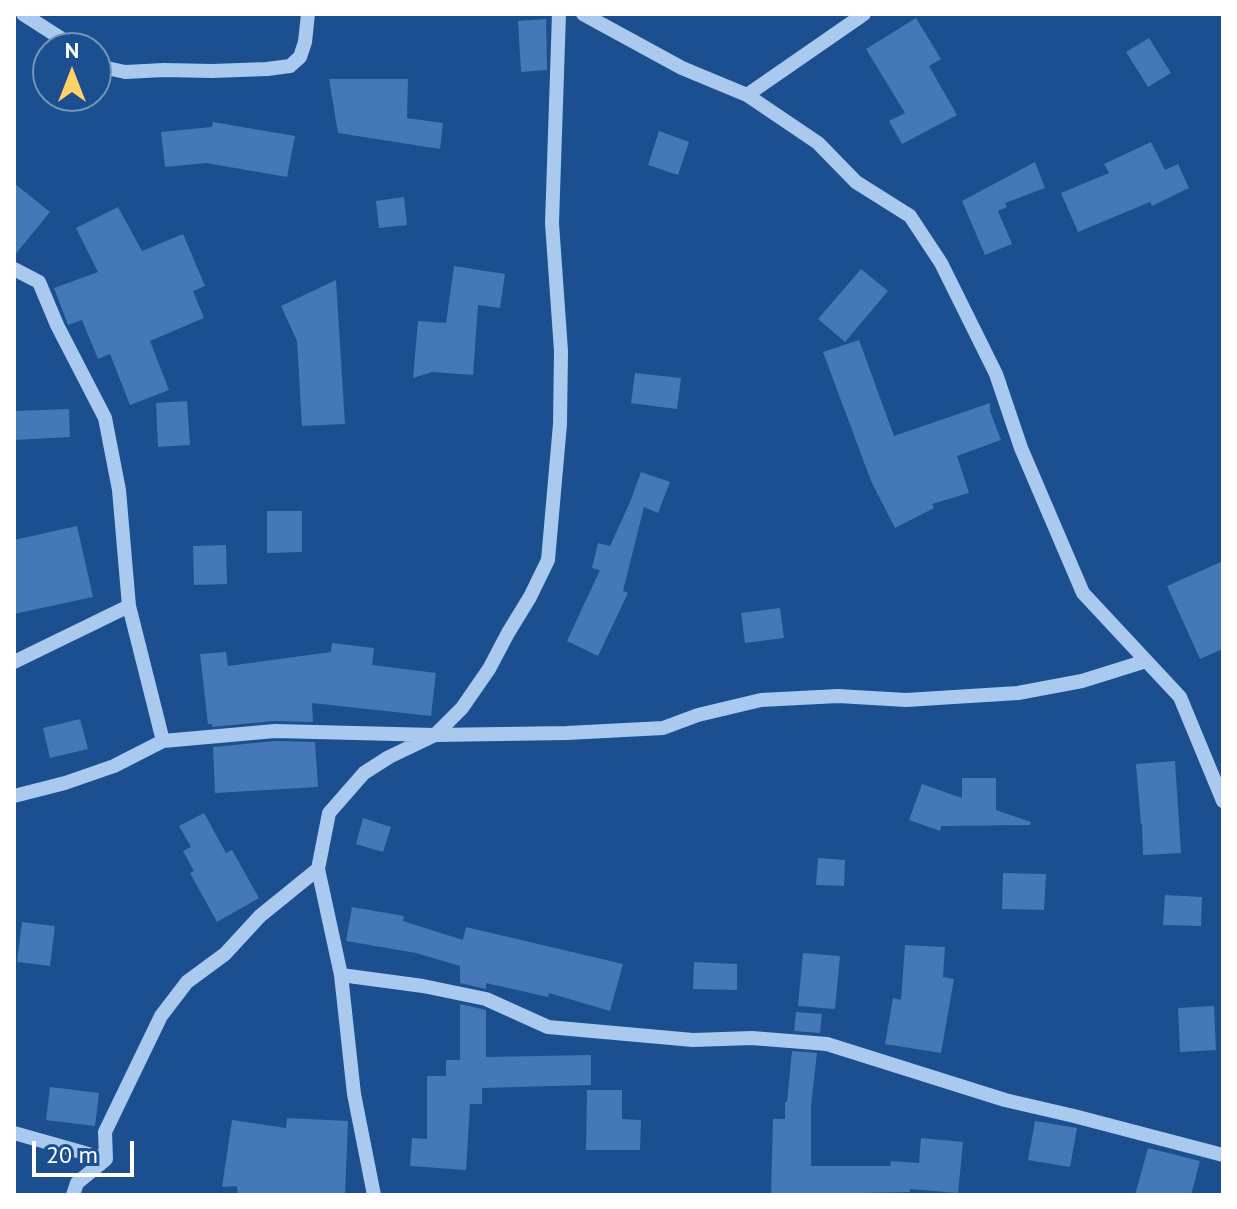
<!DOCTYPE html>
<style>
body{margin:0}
#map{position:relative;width:1237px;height:1209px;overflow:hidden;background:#1b4f8f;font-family:"PT Sans",sans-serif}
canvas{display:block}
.frame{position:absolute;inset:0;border:16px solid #fff;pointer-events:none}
.north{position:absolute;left:32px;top:32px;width:80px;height:80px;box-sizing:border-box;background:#1b4f8f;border:2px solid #7695bc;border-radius:50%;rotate:0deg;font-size:22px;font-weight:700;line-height:32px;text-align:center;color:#fff}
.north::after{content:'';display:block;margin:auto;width:28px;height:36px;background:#ffd166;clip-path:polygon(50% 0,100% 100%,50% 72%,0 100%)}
.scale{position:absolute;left:32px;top:1141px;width:102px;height:36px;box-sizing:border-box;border:4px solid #fff;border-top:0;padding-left:10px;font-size:24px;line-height:28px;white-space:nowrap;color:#fff;-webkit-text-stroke:6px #1b4f8f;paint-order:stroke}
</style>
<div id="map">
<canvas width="1237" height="1209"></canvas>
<div class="frame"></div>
<div class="north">N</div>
<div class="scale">20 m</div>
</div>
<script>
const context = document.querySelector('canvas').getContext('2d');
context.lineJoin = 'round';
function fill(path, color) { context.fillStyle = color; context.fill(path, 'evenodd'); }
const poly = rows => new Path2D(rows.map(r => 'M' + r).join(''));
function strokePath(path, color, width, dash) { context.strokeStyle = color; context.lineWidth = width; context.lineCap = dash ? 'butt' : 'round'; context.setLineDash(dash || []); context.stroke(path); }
fill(poly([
 [916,18,941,59,929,66,957,115,902,144,889,121,905,113,866,49],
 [546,19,547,70,521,72,518,21],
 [1149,38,1171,73,1148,87,1126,52],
 [329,79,408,79,407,118,443,123,440,149,338,133],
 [213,122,295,136,287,177,206,163,165,167,161,132,212,127],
 [659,131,689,142,678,175,648,165],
 [1151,142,1165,170,1178,164,1189,188,1152,206,1150,202,1078,232,1061,193,1109,173,1104,164],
 [1035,162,1045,188,1005,203,1007,207,998,211,1012,244,985,255,962,201],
 [14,183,50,212,14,256],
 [404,197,407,225,379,228,376,201],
 [118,207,142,251,183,234,205,286,193,291,204,318,150,341,169,390,130,405,110,354,98,359,82,320,68,325,54,288,98,272,76,228],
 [454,266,505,274,500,308,478,305,473,375,432,372,413,378,418,321,446,323],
 [861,269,888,291,845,342,818,319],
 [336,280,345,424,302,426,297,341,281,306],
 [859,340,894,436,990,403,990,411,1001,440,957,456,969,493,932,504,934,508,895,528,871,481,823,352],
 [635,373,681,378,677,409,631,403],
 [187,401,190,445,158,447,156,403],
 [69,409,70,437,14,440,14,411],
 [641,472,670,482,658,513,644,507,623,591,628,593,598,656,567,641,600,570,592,568,598,543,610,546,630,502],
 [267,511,302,511,302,552,267,553],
 [77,526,93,597,14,614,14,540],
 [226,545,227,584,194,585,193,546],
 [1223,561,1223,649,1200,659,1167,586],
 [780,608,784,638,745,643,741,613],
 [332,643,374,648,372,665,436,673,431,716,312,703,313,722,274,721,212,727,212,724,208,724,200,654,226,652,228,666,331,652],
 [80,719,88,749,50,758,43,728],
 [275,741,315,742,318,787,215,793,213,747],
 [1175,761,1181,853,1143,855,1142,824,1141,824,1136,764],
 [962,778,996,778,996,810,1031,822,1030,825,941,826,940,831,909,820,922,784,962,798],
 [204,813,226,853,232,850,259,898,217,922,190,873,194,871,183,851,191,847,179,826],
 [363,818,391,827,383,852,356,844],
 [818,858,845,860,844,886,816,885],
 [1003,873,1046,874,1044,910,1002,909],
 [1165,895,1202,897,1201,926,1163,925],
 [352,907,404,916,403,921,463,940,466,927,623,964,610,1011,549,993,548,997,486,983,486,989,460,983,460,966,416,953,346,941],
 [22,922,55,926,50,966,17,962],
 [905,945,945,947,943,977,954,979,941,1053,885,1044,893,998,901,1000],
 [803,953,840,956,835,1009,798,1006],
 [694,962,737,964,737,990,693,989],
 [460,1004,486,1010,486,1057,591,1055,591,1085,482,1088,482,1104,470,1104,466,1170,410,1166,412,1138,427,1139,427,1076,446,1076,446,1060,460,1060],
 [1214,1006,1216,1050,1180,1052,1178,1008],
 [796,1012,822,1014,820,1033,794,1031],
 [792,1051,817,1053,811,1106,811,1166,890,1166,891,1161,919,1163,921,1138,963,1142,958,1193,910,1189,910,1192,771,1195,773,1119,785,1119,785,1102,787,1102],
 [50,1087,99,1093,95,1126,46,1120],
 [587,1090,622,1090,622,1119,641,1120,640,1150,586,1150],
 [287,1118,348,1121,345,1195,238,1195,237,1186,222,1187,232,1120,286,1128],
 [1035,1121,1077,1128,1070,1167,1028,1160],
 [1148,1148,1200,1161,1191,1195,1135,1195]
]), '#4478b7');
strokePath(poly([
 [23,14,76,48],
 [583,14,682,68,747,95,818,143,856,182,910,216,941,263,996,374,1021,448,1083,593,1180,697,1223,801],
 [96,61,107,68,125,72,164,70,212,71,267,69,290,66,300,57,305,42,308,14],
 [747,95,864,14],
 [14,269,39,282,57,325,105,418,119,490,129,606,163,741],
 [14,662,129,606],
 [14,796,65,783,114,766,163,741,275,731,435,735,567,733,663,728,698,715,761,700,838,696,906,700,1018,693,1082,681,1146,661],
 [318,869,341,975,354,1094,374,1195],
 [341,975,423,986,486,999,548,1027,693,1040,752,1038,827,1044,1005,1100,1074,1116,1223,1155],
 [14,1133,106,1159],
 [73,1195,77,1183,106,1159,105,1132,161,1016,187,982,225,954,260,916,318,869,329,813,364,773,389,757,435,735,462,708,489,669,508,633,530,597,548,560,560,424,561,351,552,223,559,14]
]), '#a9c9ee', 14);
</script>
